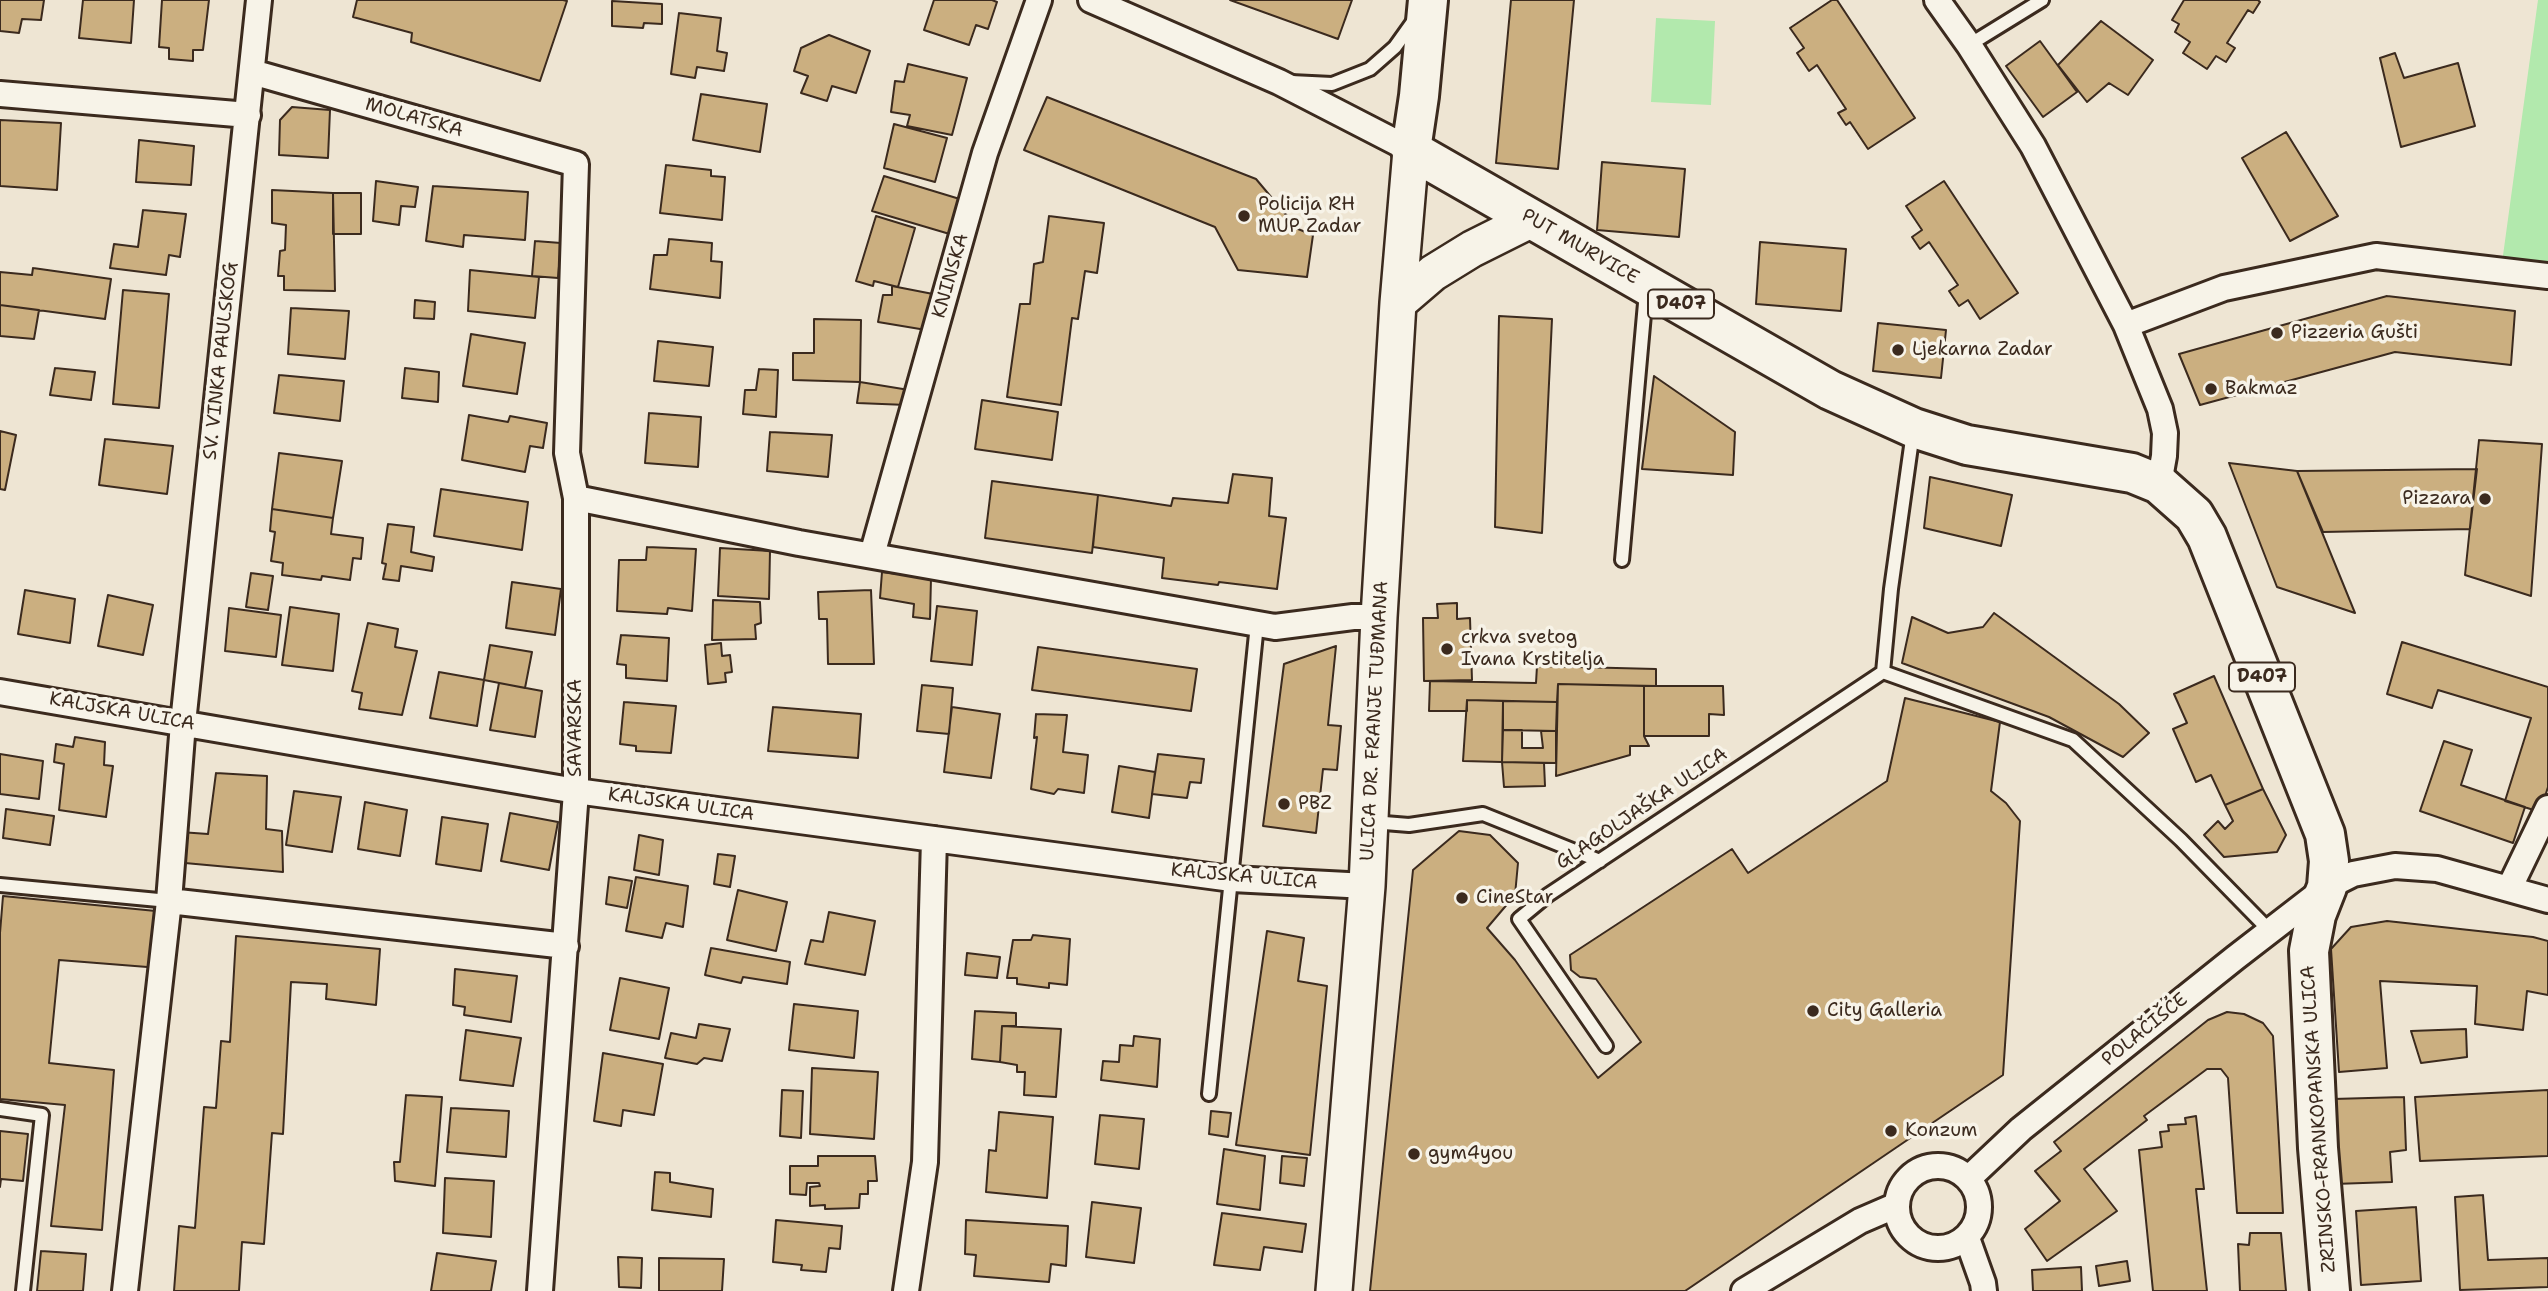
<!DOCTYPE html>
<meta charset="utf-8">
<style>
body{margin:0}
canvas{display:block;background:#eee5d3}
</style>
<canvas width="2548" height="1291"></canvas>
<script>
const context = document.querySelector('canvas').getContext('2d');
context.lineJoin = 'round';
function fill(path, color) { context.fillStyle = color; context.fill(path, 'evenodd'); }
const poly = rows => new Path2D(rows.map(r => 'M' + r).join(''));
function strokePath(path, color, width, dash) { context.strokeStyle = color; context.lineWidth = width; context.lineCap = dash ? 'butt' : 'round'; context.setLineDash(dash || []); context.stroke(path); }
function drawText(font, color, halo, rows, align = 'center') {
  context.font = font + ' "Shantell Sans",sans-serif'; context.lineWidth = 7; context.setLineDash([]); context.textBaseline = 'middle'; context.strokeStyle = halo; context.fillStyle = color; for (const [text, x, y, turn = 0] of rows) {
    context.save(); context.translate(x, y); context.rotate((+turn || 0) * Math.PI / 180); context.textAlign = isNaN(turn) ? turn : align; if (halo) context.strokeText(text, 0, 0); context.fillText(text, 0, 0); context.restore();
  }
}
fill(poly([
 [2538,0,2548,0,2548,276,2501,270],
 [1656,18,1715,21,1711,105,1651,102]
]), '#b2e9ad');
const building = poly([
 [0,0,44,0,41,20,22,19,19,33,0,31,0,0],
 [83,0,134,0,131,43,79,38,83,0],
 [162,0,209,0,203,50,193,50,193,61,169,59,169,48,159,47,162,0],
 [357,0,563,0,567,1,540,81,411,42,412,33,353,17,357,0],
 [934,0,992,0,997,2,988,29,976,25,969,45,924,30,934,0],
 [1230,0,1352,0,1338,39,1230,0],
 [1511,0,1574,0,1558,169,1496,163,1511,0],
 [1832,0,1837,0,1915,118,1868,149,1850,122,1846,125,1838,113,1846,109,1817,65,1809,71,1797,53,1804,48,1790,28,1832,0],
 [2184,0,2258,0,2260,2,2253,13,2248,10,2227,43,2235,48,2226,62,2216,56,2207,69,2183,53,2190,42,2175,32,2179,24,2172,20,2184,0],
 [612,1,662,4,662,24,644,23,643,28,612,26,612,1],
 [679,13,721,18,717,51,727,53,724,71,697,67,695,78,671,74,679,13],
 [2101,21,2153,60,2128,95,2109,83,2087,102,2058,65,2101,21],
 [829,35,870,51,856,93,832,86,827,101,801,93,808,76,794,71,801,48,829,35],
 [2040,41,2077,92,2043,117,2006,66,2040,41],
 [2395,53,2404,78,2458,63,2475,126,2401,147,2380,58,2395,53],
 [908,64,967,78,952,135,907,126,910,115,891,112,895,81,904,82,908,64],
 [701,94,767,104,760,152,693,140,701,94],
 [1047,97,1256,179,1298,229,1313,235,1307,277,1238,270,1215,227,1024,150,1047,97],
 [292,107,330,110,328,158,279,155,280,120,292,107],
 [0,120,61,123,57,190,0,186,0,120],
 [894,124,947,138,935,182,884,168,894,124],
 [2286,132,2338,216,2290,241,2242,158,2286,132],
 [139,140,194,146,191,185,136,182,139,140],
 [1602,162,1685,169,1679,237,1597,230,1602,162],
 [666,165,711,170,711,176,725,177,722,220,660,213,666,165],
 [884,176,963,200,953,235,872,211,884,176],
 [376,181,418,187,415,207,401,206,399,225,373,221,376,181],
 [1944,181,2018,293,1980,319,1968,300,1959,306,1949,291,1958,285,1929,242,1920,249,1912,237,1922,230,1906,206,1944,181],
 [433,186,528,192,525,240,464,235,463,247,426,241,433,186],
 [272,190,333,193,335,291,284,290,284,276,278,276,280,251,285,250,286,225,272,223,272,190],
 [333,193,361,193,361,234,333,234,333,193],
 [143,210,186,214,180,257,169,255,166,275,110,268,114,244,138,247,143,210],
 [876,216,915,228,898,287,874,281,873,286,856,281,876,216],
 [1049,216,1104,223,1097,273,1085,271,1078,319,1072,318,1061,405,1007,397,1020,304,1030,304,1034,264,1043,262,1049,216],
 [669,239,712,243,711,261,722,262,720,298,650,289,654,255,667,255,669,239],
 [535,241,561,243,558,278,532,276,535,241],
 [1760,242,1846,249,1841,311,1756,304,1760,242],
 [33,268,111,279,105,319,0,305,0,272,32,275,33,268],
 [470,270,539,277,535,318,468,311,470,270],
 [892,286,933,294,926,330,878,322,883,295,892,295,892,286],
 [123,290,169,294,159,408,113,404,123,290],
 [2387,296,2515,311,2511,365,2395,352,2200,405,2179,354,2387,296],
 [415,300,435,302,434,319,414,318,415,300],
 [0,305,39,310,34,339,0,336,0,305],
 [291,308,349,311,345,359,288,354,291,308],
 [1499,316,1552,319,1542,533,1495,527,1499,316],
 [814,319,861,320,860,382,793,380,793,353,814,353,814,319],
 [1878,323,1946,330,1941,378,1873,371,1878,323],
 [471,334,525,343,517,394,463,386,471,334],
 [658,341,713,347,709,386,654,381,658,341],
 [55,368,95,372,91,400,50,395,55,368],
 [405,368,439,372,438,402,402,398,405,368],
 [759,369,778,370,776,417,743,414,745,390,756,390,759,369],
 [279,375,344,381,340,421,274,413,279,375],
 [1654,376,1735,432,1733,475,1642,469,1654,376],
 [860,382,909,390,907,405,857,403,860,382],
 [982,400,1058,412,1052,460,975,449,982,400],
 [649,413,701,417,698,467,645,463,649,413],
 [469,415,508,422,510,416,547,423,543,448,530,446,525,472,462,460,469,415],
 [0,431,16,435,5,490,0,489,0,431],
 [770,432,832,435,828,477,767,471,770,432],
 [105,439,173,446,167,494,99,485,105,439],
 [2479,440,2542,444,2531,596,2465,575,2479,440],
 [279,453,342,461,333,518,272,509,279,453],
 [2229,463,2297,471,2355,613,2277,587,2229,463],
 [2477,469,2470,529,2323,532,2297,471,2477,469],
 [1233,474,1272,478,1269,516,1286,518,1277,589,1219,582,1218,585,1162,578,1164,558,1093,547,1098,495,1171,506,1173,498,1228,503,1233,474],
 [1930,477,2012,495,2001,546,1924,528,1930,477],
 [992,481,1098,495,1092,553,985,538,992,481],
 [441,489,528,502,522,550,434,536,441,489],
 [272,509,333,518,331,534,363,538,361,559,353,558,350,580,322,576,321,580,282,575,283,563,271,561,275,532,270,531,272,509],
 [388,524,414,527,411,552,434,557,432,571,401,566,399,581,383,579,386,564,382,563,388,524],
 [647,547,696,549,692,611,668,608,667,614,617,611,619,560,646,560,647,547],
 [720,548,770,551,769,599,718,596,720,548],
 [882,572,931,578,930,619,913,617,914,604,880,598,882,572],
 [251,573,273,576,268,610,246,607,251,573],
 [512,582,561,589,555,635,506,628,512,582],
 [25,590,75,599,70,643,18,634,25,590],
 [871,590,874,664,828,664,827,619,819,619,818,592,871,590],
 [108,595,153,605,143,655,98,646,108,595],
 [713,600,760,602,761,623,755,625,756,639,712,640,713,600],
 [1457,603,1457,619,1470,618,1472,680,1424,681,1423,618,1438,618,1437,604,1457,603],
 [937,606,977,611,972,665,931,661,937,606],
 [290,607,339,614,333,671,282,665,290,607],
 [229,608,281,615,276,657,225,651,229,608],
 [1994,613,2119,704,2149,733,2123,757,2049,717,1902,663,1912,617,1948,633,1983,627,1994,613],
 [368,623,398,629,395,647,417,651,402,715,359,709,362,693,352,691,368,623],
 [621,635,669,638,667,681,626,678,626,665,617,664,621,635],
 [2402,642,2548,687,2548,787,2540,812,2505,801,2531,718,2438,690,2432,708,2387,694,2402,642],
 [721,643,722,656,730,655,732,672,725,673,726,682,708,684,705,645,721,643],
 [490,645,532,652,525,688,484,680,490,645],
 [1336,646,1328,725,1341,726,1337,770,1323,769,1316,833,1263,826,1284,664,1336,646],
 [1038,647,1197,669,1191,711,1032,690,1038,647],
 [1537,666,1656,669,1656,686,1558,684,1557,702,1467,700,1467,711,1429,711,1430,681,1536,683,1537,666],
 [439,672,484,680,477,726,430,718,439,672],
 [2214,676,2263,789,2225,805,2211,775,2196,782,2173,729,2187,723,2174,694,2214,676],
 [499,683,542,691,535,737,490,730,499,683],
 [1558,684,1644,686,1644,736,1649,746,1630,746,1630,755,1556,776,1558,684],
 [922,685,953,688,949,734,917,731,922,685],
 [1644,686,1723,686,1724,715,1709,714,1709,736,1644,736,1644,686],
 [1905,698,2000,722,1991,791,2006,803,2020,821,2003,1075,1685,1291,1370,1291,1413,870,1459,831,1490,835,1518,863,1515,895,1487,928,1515,960,1598,1078,1641,1042,1596,979,1580,977,1571,970,1570,955,1732,849,1748,873,1887,781,1905,698],
 [1467,700,1503,701,1502,762,1463,761,1467,700],
 [1503,701,1557,702,1556,731,1503,730,1503,701],
 [624,702,676,706,671,753,636,751,636,746,620,744,624,702],
 [773,707,861,714,858,758,768,751,773,707],
 [952,707,1000,714,991,778,944,772,952,707],
 [1036,714,1067,715,1063,752,1088,755,1084,793,1058,789,1054,794,1031,789,1037,737,1034,738,1036,714],
 [1503,730,1522,730,1522,748,1543,748,1541,731,1556,731,1556,763,1502,762,1503,730],
 [75,737,105,742,104,765,113,766,106,817,59,810,64,764,54,762,56,744,73,747,75,737],
 [2444,741,2472,750,2461,785,2525,807,2513,843,2420,811,2444,741],
 [0,754,43,761,39,799,0,794,0,754],
 [1158,754,1204,759,1201,783,1190,782,1187,798,1152,794,1158,754],
 [1502,762,1544,763,1545,786,1504,787,1502,762],
 [1119,766,1155,772,1149,818,1112,812,1119,766],
 [216,773,267,776,266,829,282,831,283,872,174,862,180,832,208,834,216,773],
 [2263,789,2286,835,2277,852,2224,857,2204,835,2218,821,2225,829,2233,821,2225,805,2263,789],
 [294,791,341,797,332,852,286,845,294,791],
 [365,802,407,810,400,856,358,849,365,802],
 [6,809,54,816,50,845,3,838,6,809],
 [510,813,558,822,549,870,501,861,510,813],
 [442,817,488,824,481,871,436,864,442,817],
 [639,835,663,840,659,875,634,870,639,835],
 [718,854,735,856,730,887,714,884,718,854],
 [609,877,632,881,627,908,606,904,609,877],
 [636,877,688,886,683,927,666,923,662,938,626,931,636,877],
 [738,890,787,902,776,951,727,940,738,890],
 [3,896,166,912,160,968,59,960,49,1063,114,1070,102,1230,51,1226,65,1105,0,1099,0,933,3,896],
 [829,912,875,921,865,975,805,964,811,940,823,942,829,912],
 [2387,921,2533,937,2548,941,2548,995,2527,991,2523,1030,2475,1024,2477,986,2380,981,2387,1068,2339,1072,2331,949,2351,927,2387,921],
 [1267,931,1304,938,1298,981,1327,986,1310,1155,1236,1145,1267,931],
 [1033,935,1070,939,1067,985,1049,983,1049,988,1017,984,1017,978,1007,978,1013,940,1031,940,1033,935],
 [236,936,380,949,376,1005,326,999,327,984,291,982,283,1134,272,1133,264,1244,242,1242,239,1291,174,1291,179,1226,195,1228,204,1107,216,1108,221,1041,230,1042,236,936],
 [711,948,790,962,787,984,743,977,741,983,705,975,711,948],
 [967,953,1000,957,997,978,965,975,967,953],
 [455,969,517,976,511,1022,464,1015,465,1007,453,1005,455,969],
 [620,978,669,988,659,1039,610,1030,620,978],
 [794,1004,858,1011,854,1058,789,1050,794,1004],
 [975,1011,1016,1013,1016,1026,1002,1026,1000,1062,972,1059,975,1011],
 [2227,1012,2244,1014,2263,1023,2273,1036,2283,1213,2237,1213,2228,1078,2221,1069,2207,1069,2144,1116,2147,1120,2084,1169,2117,1211,2047,1261,2025,1229,2060,1201,2035,1171,2061,1151,2054,1142,2208,1020,2227,1012],
 [699,1024,730,1029,722,1061,704,1058,697,1064,665,1058,671,1033,696,1038,699,1024],
 [1002,1026,1061,1029,1056,1097,1024,1095,1025,1072,1017,1072,1017,1065,1000,1062,1002,1026],
 [2466,1029,2467,1057,2421,1063,2411,1031,2466,1029],
 [466,1030,521,1038,513,1086,460,1080,466,1030],
 [1134,1036,1160,1039,1157,1087,1101,1080,1103,1061,1119,1062,1120,1045,1133,1046,1134,1036],
 [603,1053,663,1064,654,1115,623,1110,621,1126,594,1121,603,1053],
 [812,1068,878,1072,874,1139,810,1134,812,1068],
 [782,1090,803,1091,801,1138,780,1136,782,1090],
 [2548,1090,2548,1156,2420,1161,2415,1097,2548,1090],
 [406,1095,442,1097,435,1186,395,1181,394,1162,400,1162,406,1095],
 [2404,1097,2406,1150,2390,1152,2392,1182,2334,1184,2333,1099,2404,1097],
 [451,1108,509,1111,506,1157,447,1152,451,1108],
 [1211,1111,1231,1113,1228,1137,1209,1134,1211,1111],
 [999,1112,1053,1117,1047,1198,986,1192,989,1150,996,1151,999,1112],
 [1100,1115,1144,1119,1139,1169,1095,1164,1100,1115],
 [2196,1116,2204,1189,2196,1189,2207,1291,2153,1291,2139,1150,2162,1147,2160,1132,2169,1131,2168,1125,2186,1124,2185,1118,2196,1116],
 [0,1131,28,1134,23,1181,1,1179,0,1187,0,1131],
 [1224,1149,1265,1156,1260,1210,1217,1204,1224,1149],
 [818,1156,875,1156,877,1181,868,1181,868,1194,860,1194,859,1208,825,1209,825,1205,810,1206,810,1187,820,1186,819,1183,807,1183,806,1195,790,1194,790,1166,818,1166,818,1156],
 [1282,1156,1307,1158,1304,1186,1280,1183,1282,1156],
 [655,1172,670,1173,670,1182,713,1189,711,1217,652,1210,655,1172],
 [445,1178,494,1181,491,1237,443,1233,445,1178],
 [2483,1195,2488,1260,2548,1258,2548,1287,2460,1290,2455,1197,2483,1195],
 [1092,1202,1141,1208,1134,1263,1086,1257,1092,1202],
 [2416,1207,2421,1281,2361,1285,2356,1211,2416,1207],
 [1222,1213,1306,1224,1302,1252,1264,1247,1260,1270,1214,1265,1222,1213],
 [776,1220,842,1226,840,1249,829,1248,826,1272,801,1270,802,1265,773,1262,776,1220],
 [966,1220,1068,1226,1066,1266,1051,1264,1049,1282,974,1276,976,1255,965,1254,966,1220],
 [2250,1233,2281,1233,2286,1291,2240,1291,2238,1244,2249,1245,2250,1233],
 [41,1251,86,1254,83,1291,37,1291,41,1251],
 [437,1253,496,1261,491,1291,431,1291,437,1253],
 [618,1257,642,1258,641,1288,619,1287,618,1257],
 [659,1258,724,1259,722,1291,659,1291,659,1258],
 [2127,1261,2130,1281,2099,1286,2096,1266,2127,1261],
 [2081,1267,2082,1291,2033,1291,2032,1270,2081,1267]
]);
fill(building, '#cbaf80');
strokePath(building, '#3b2a1e', 2);
const service = poly([
 [1969,45,2042,0],
 [1291,82,1332,84,1370,69,1395,47,1415,19],
 [1622,560,1646,292],
 [1883,672,2073,740,2181,840,2270,931],
 [1372,822,1409,825,1483,814,1600,861],
 [0,885,169,901],
 [1606,1046,1519,919,1548,895,1883,672,1891,589,1913,432],
 [1209,1094,1257,624],
 [0,1109,42,1115,23,1291]
]);
const minor = poly([
 [1091,0,1279,82,1411,150],
 [1937,0,1969,45,2033,146,2126,325,2160,409,2165,433,2164,456,2159,484],
 [252,72,576,164,567,453,576,498,576,791,540,1291],
 [0,94,248,115],
 [2126,325,2224,288,2376,256,2548,276],
 [576,498,799,543,1275,627,1353,617,1379,617],
 [872,555,985,153,1039,0],
 [0,692,576,791,1232,879,1367,886],
 [2509,889,2548,808],
 [169,901,183,723,259,0],
 '1897 1207a41 41 0 1 1 82 0a41 41 0 1 1-82 0Z',
 [1968,1179,2021,1129,2235,958,2327,887,2353,874,2395,866,2437,869,2548,900],
 [1967,1238,1983,1283,1984,1291],
 [125,1291,169,901,566,946],
 [906,1291,925,1162,934,839],
 [1744,1291,1860,1221,1897,1205]
]);
const secondary = poly([
 [1398,303,1433,273,1472,249,1532,219],
 [1334,1291,1367,886,1379,617,1398,303,1411,150]
]);
const primary = poly([
 [1428,0,1419,96,1411,150,1830,390,1914,428,1967,445,2132,473,2159,484,2194,515,2207,537,2325,834,2329,861,2327,887,2316,915,2309,951,2318,1148,2330,1291]
]);
strokePath(service, '#3b2a1e', 18);
strokePath(minor, '#3b2a1e', 30);
strokePath(secondary, '#3b2a1e', 40);
strokePath(primary, '#3b2a1e', 44);
strokePath(service, '#f7f3e8', 12);
strokePath(minor, '#f7f3e8', 24);
strokePath(secondary, '#f7f3e8', 35);
strokePath(primary, '#f7f3e8', 38);
for (const [x, y, r, color] of [
 [1244,216,7,"#3b2a1e"],
 [2277,333,7,"#3b2a1e"],
 [1898,350,7,"#3b2a1e"],
 [2211,389,7,"#3b2a1e"],
 [2485,499,7,"#3b2a1e"],
 [1447,649,7,"#3b2a1e"],
 [1284,804,7,"#3b2a1e"],
 [1462,898,7,"#3b2a1e"],
 [1813,1011,7,"#3b2a1e"],
 [1891,1131,7,"#3b2a1e"],
 [1414,1154,7,"#3b2a1e"]
]) { const dot = new Path2D(); dot.arc(x, y, r, 0, 2 * Math.PI); context.fillStyle = color; context.fill(dot); strokePath(dot, '#f7f3e8', 2.5); }
for (const [x, y, w] of [
 [1681,304,66],
 [2262,677,66]
]) { const box = new Path2D(); box.roundRect(x - w / 2, y - 14.5, w, 29, 5); context.fillStyle = '#f7f3e8'; context.fill(box); strokePath(box, '#3b2a1e', 2); }
drawText('bold 18px', '#3b2a1e', null, [
 ["D407",1681,304],
 ["D407",2262,677]
]);
drawText('19px', '#3b2a1e', '#f7f3e8', [
 ["MOLATSKA",414,118,16],
 ["PUT MURVICE",1580,247,30],
 ["KNINSKA",951,276,-74],
 ["SV. VINKA PAULSKOG",221,361,-84],
 ["KALJSKA ULICA",122,712,10],
 ["ULICA DR. FRANJE TUĐMANA",1375,721,-87],
 ["SAVARSKA",576,728,-90],
 ["KALJSKA ULICA",681,805,8],
 ["GLAGOLJAŠKA ULICA",1642,809,-34],
 ["KALJSKA ULICA",1244,877,5],
 ["POLAČIŠĆE",2145,1030,-39],
 ["ZRINSKO-FRANKOPANSKA ULICA",2319,1119,-94]
]);
drawText('19px', '#3b2a1e', '#f7f3e8', [
 ["Policija RH",1258,205],
 ["MUP Zadar",1258,227],
 ["Pizzeria Gušti",2291,333],
 ["Ljekarna Zadar",1912,350],
 ["Bakmaz",2225,389],
 ["Pizzara",2471,499,"right"],
 ["crkva svetog",1461,638],
 ["Ivana Krstitelja",1461,660],
 ["PBZ",1298,804],
 ["CineStar",1476,898],
 ["City Galleria",1827,1011],
 ["Konzum",1905,1131],
 ["gym4you",1428,1154]
], 'left');
</script>
